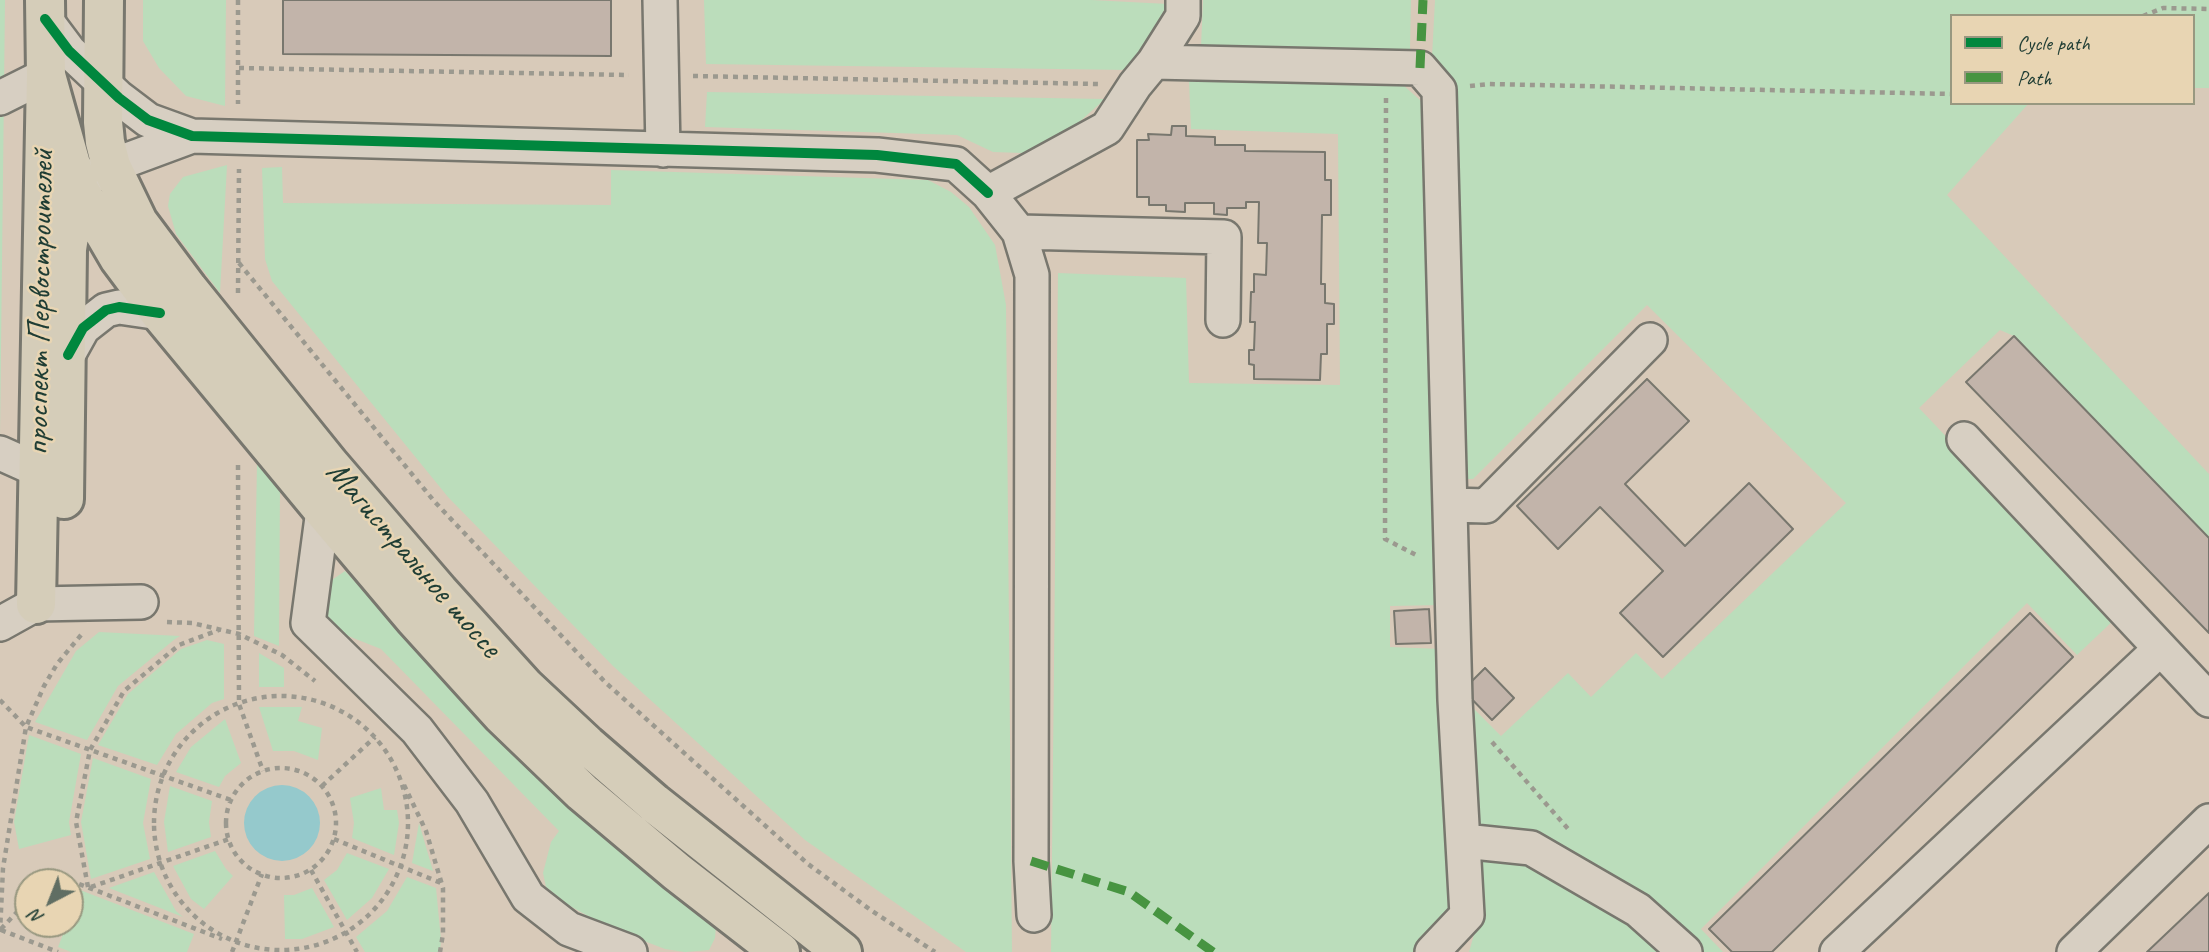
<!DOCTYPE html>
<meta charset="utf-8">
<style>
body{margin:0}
#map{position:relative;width:2209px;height:952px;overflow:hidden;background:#d8cab9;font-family:Caveat,sans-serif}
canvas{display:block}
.legend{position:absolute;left:1950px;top:14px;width:245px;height:91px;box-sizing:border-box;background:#e8d5b3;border:2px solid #989880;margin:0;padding:9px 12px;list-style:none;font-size:21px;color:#1f3d34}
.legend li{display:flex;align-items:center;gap:14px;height:35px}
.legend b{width:35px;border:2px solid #989880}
.north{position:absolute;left:14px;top:868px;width:70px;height:70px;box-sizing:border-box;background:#e8d5b3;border:2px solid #989880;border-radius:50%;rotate:222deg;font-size:19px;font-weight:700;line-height:28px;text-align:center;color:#1f3d34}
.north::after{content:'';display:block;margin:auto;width:24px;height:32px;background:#606e63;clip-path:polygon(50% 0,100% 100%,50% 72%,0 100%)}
</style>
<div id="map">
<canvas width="2209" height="952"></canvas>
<ul class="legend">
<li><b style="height:9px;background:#00873e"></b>Cycle path</li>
<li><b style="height:9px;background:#479441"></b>Path</li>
</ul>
<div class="north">N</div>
</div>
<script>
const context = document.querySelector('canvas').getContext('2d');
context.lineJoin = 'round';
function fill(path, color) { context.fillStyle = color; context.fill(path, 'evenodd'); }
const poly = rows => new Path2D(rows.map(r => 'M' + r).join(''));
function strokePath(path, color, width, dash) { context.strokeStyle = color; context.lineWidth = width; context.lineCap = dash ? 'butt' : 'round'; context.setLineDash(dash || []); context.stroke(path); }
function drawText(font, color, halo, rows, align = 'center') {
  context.font = font + ' Caveat,sans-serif'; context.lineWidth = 5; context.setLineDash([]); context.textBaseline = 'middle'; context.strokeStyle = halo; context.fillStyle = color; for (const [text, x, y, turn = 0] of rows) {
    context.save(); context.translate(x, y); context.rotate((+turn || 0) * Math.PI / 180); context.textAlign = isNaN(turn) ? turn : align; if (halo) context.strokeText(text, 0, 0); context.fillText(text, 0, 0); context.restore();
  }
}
fill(poly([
 [0,0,5,0,0,438],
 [143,0,226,0,225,106,186,96,159,68,143,41],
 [704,0,1091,0,1168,4,1129,70,706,64],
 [1203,0,1411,0,1410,51,1201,47],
 [1435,0,2209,0,2209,88,2193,88,2193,16,1952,16,1952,103,2029,103,1947,195,2209,474,2209,538,2014,336,2000,330,1919,408,2117,617,2077,655,2027,603,1701,929,1723,952,1469,952,1479,917,1468,703,1501,736,1568,673,1591,697,1636,653,1662,679,1846,503,1647,305,1473,479,1461,479,1452,77,1432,57],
 [1189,81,1403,85,1429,108,1442,605,1390,606,1390,647,1442,649,1455,912,1420,952,1051,952,1058,273,1186,278,1189,383,1340,385,1338,134,1191,129],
 [707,92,1105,99,1068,132,1045,146,1023,153,993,152,957,135,705,127],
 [227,165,220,293,176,234,168,206,170,194,183,177],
 [282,167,283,203,611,205,611,170,928,180,951,192,969,207,995,245,1006,305,1012,952,966,952,805,840,613,666,448,497,272,281,265,259,262,168],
 [257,462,280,484,279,646,254,636],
 [345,571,490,726,716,925,715,938,709,950,685,952,665,949,610,928,568,905,546,887,543,873,551,842,559,831,381,649,338,632,326,617,322,602,329,582],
 [99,632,180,636,175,639,118,686,87,740,35,722,76,651],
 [207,640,224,644,224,699,212,703,176,734,157,765,98,745,128,694,181,649],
 [259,653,284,668,284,687,259,687],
 [259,707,302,707,298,721,322,728,318,760,294,751,273,751],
 [225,719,241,763,225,776,219,787,176,772,191,747],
 [29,735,81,754,69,822,71,835,19,849,14,822],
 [93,758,151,779,143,823,150,859,91,879,81,822],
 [170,786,212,801,209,822,211,837,168,852,164,822],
 [381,788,384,810,397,810,399,823,394,855,352,838,354,823,350,798],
 [419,823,433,871,412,863],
 [215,851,226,869,233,876,204,909,191,899,173,866],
 [347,853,389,869,372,898,347,920,324,880,337,870],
 [154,872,176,911,183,917,109,888],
 [407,877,436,888,441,940,440,952,365,952,356,937,387,911],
 [312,888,334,927,302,939,285,939,284,895,294,895],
 [80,890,194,934,187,952,71,952,58,947,67,924,70,924,70,916]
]), '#bdb');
fill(poly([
 '244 823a38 38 0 1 1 76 0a38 38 0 1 1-76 0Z'
]), '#95c9cc');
const building = poly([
 [283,0,611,0,611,56,283,54,283,0],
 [1172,126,1186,126,1186,136,1215,137,1215,145,1245,145,1245,151,1325,152,1325,180,1331,180,1331,215,1322,215,1321,284,1325,284,1325,303,1334,304,1334,324,1327,324,1327,354,1321,354,1320,380,1254,379,1254,365,1249,364,1249,350,1254,350,1255,322,1250,322,1251,292,1254,292,1254,274,1266,275,1267,243,1258,243,1259,202,1246,202,1246,208,1227,208,1227,215,1214,214,1214,203,1185,203,1185,212,1166,211,1166,205,1149,205,1149,197,1137,197,1137,140,1149,140,1148,134,1171,135,1172,126],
 [2014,336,2209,538,2209,633,1966,382,2014,336],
 [1647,379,1689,421,1625,484,1685,546,1749,483,1793,529,1663,657,1620,613,1663,571,1600,507,1558,549,1517,506,1647,379],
 [1429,609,1431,643,1396,644,1394,611,1429,609],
 [2030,613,2073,657,1772,952,1732,952,1709,929,2030,613],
 [1485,668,1514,698,1492,720,1463,690,1485,668],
 [2209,893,2209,952,2147,952,2209,893]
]);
fill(building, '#c2b4aa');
strokePath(building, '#78776e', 2);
const minor = poly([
 [660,0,663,150],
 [45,19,69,51,119,98,148,120,192,136,877,155,956,164,988,193,1019,232,1032,275,1031,861,1034,915],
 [1154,62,1420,68,1439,90,1455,700,1467,915,1432,952],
 [0,98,46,75],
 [88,179,111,166,192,136],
 [988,193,1107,128,1135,85,1154,62,1183,16,1183,0],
 [1019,232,1224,237,1223,320],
 [68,355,83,328,106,310,119,307,160,313],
 [1964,439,2209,700],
 [0,453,38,470],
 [1451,505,1486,506,1650,340],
 [323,510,308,623,417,730,472,802,528,897,569,929,630,952],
 [0,624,36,604,141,602],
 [1464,841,1531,848,1638,910,1685,952],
 [1837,952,2160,649],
 [2074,952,2209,821]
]);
const major = poly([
 [104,0,103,122,105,142,111,166,138,222,188,289,329,464,439,592,525,687,587,745,654,803,842,952],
 [46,75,77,186,119,258,160,313,323,510,415,619,502,715,582,792,677,872,780,952],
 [64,499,67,249,78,179],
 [36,604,46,75,45,0]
]);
strokePath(minor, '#78776e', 38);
strokePath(major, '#78776e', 44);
strokePath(poly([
 [238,0,238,104],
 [2143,16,2163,8,2209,9],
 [239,68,629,75],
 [693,76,1098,84],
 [1470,86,1489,84,1952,94],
 [1386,98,1385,539,1418,556],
 [239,263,434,501,605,682,808,864,872,911,935,952],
 [238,293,239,169],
 [238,465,239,704,263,771],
 [167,622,192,623,239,634,282,655,315,681],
 [81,635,57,664,44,686,26,727,231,800],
 '154 823a127 127 0 1 1 254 0a127 127 0 1 1-254 0Z',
 [0,700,26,727,3,868,0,932],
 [1492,742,1569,830],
 '226 823a55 55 0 1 1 110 0a55 55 0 1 1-110 0Z',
 [404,785,426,831,443,888,443,934,440,952],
 [322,786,375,737],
 [334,839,441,883],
 [311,870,357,952],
 [70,884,74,882,222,939],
 [88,887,76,822,90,750,124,691,179,645,219,630],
 [91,887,229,839],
 [1,929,17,912,28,906],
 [1,930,58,952],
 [232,952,262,874]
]), '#9b998f', 4.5, [5, 5]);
strokePath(minor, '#d7cfc2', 33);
strokePath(major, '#d5cdb9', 38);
strokePath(poly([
 [1420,68,1423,0],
 [1031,861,1129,892,1213,952]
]), '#479441', 9, [18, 9]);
strokePath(poly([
 [45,19,69,51,119,98,148,120,192,136,877,155,956,164,988,193],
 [68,355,83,328,106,310,119,307,160,313]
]), '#00873e', 10);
drawText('33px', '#1f3d34', '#e8d5b3', [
 ["проспект Первостроителей",41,302,-89],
 ["Магистральное шоссе",413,560,49]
]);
</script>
